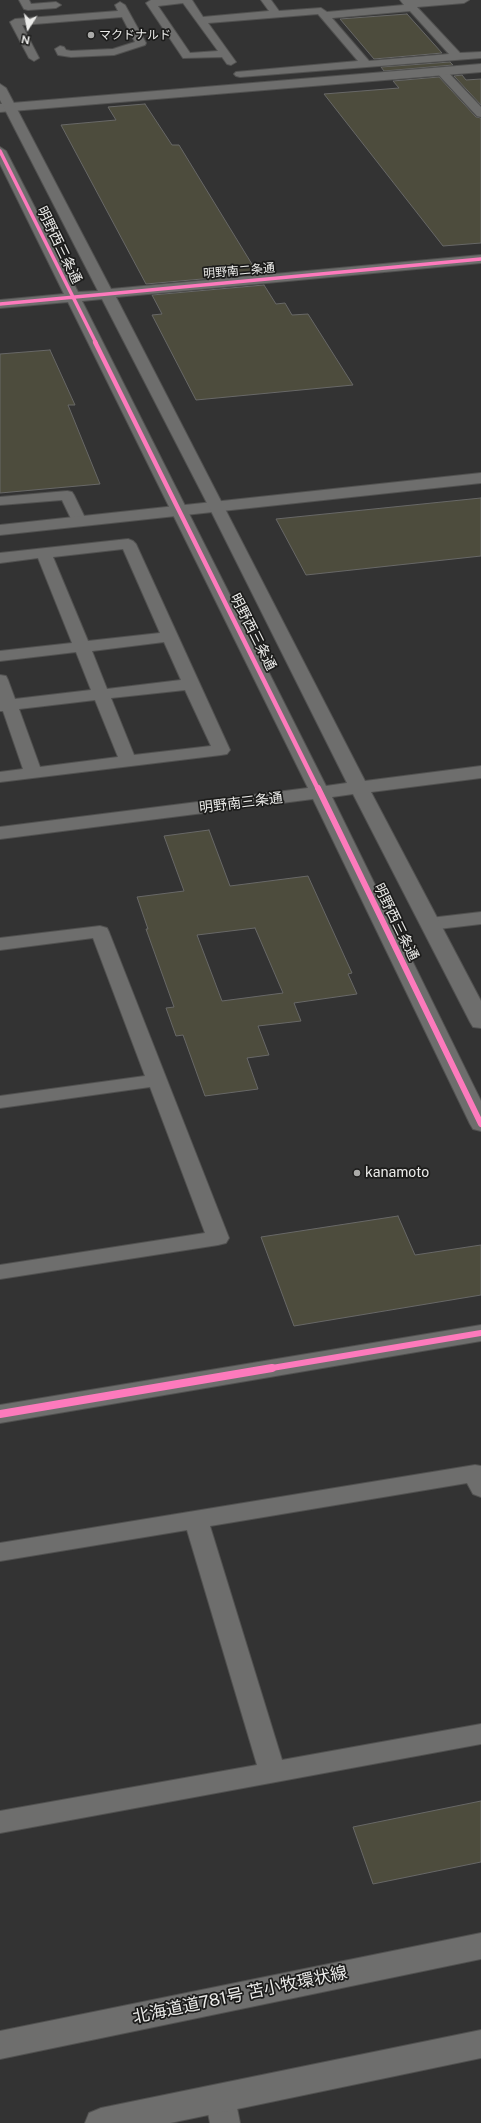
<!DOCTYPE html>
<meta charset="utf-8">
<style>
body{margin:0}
#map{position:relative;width:481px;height:2123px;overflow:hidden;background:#333;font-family:"Public Sans",sans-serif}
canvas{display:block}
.north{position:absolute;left:8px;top:8px;width:40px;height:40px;-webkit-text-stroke:3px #1c1c1b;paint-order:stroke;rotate:191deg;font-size:11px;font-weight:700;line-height:16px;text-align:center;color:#ebebe9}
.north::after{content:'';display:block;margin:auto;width:14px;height:18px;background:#ebebe9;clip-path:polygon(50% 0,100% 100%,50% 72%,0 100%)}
</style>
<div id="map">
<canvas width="481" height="2123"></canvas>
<div class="north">N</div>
</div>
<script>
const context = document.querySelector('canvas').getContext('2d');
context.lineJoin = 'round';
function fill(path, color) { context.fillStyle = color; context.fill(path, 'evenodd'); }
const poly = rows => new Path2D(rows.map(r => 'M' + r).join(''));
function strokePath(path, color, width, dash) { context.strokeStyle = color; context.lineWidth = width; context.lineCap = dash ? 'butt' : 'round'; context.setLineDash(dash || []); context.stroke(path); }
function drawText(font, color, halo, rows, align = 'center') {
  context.font = font + ' "Public Sans","Noto Sans JP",sans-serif'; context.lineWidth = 3.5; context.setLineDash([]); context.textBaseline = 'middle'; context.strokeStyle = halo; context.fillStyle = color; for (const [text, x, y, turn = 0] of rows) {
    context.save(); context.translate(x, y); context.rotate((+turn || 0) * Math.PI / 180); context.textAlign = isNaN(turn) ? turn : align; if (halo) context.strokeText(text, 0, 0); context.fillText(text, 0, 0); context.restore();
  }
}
const building = poly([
 [407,14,442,53,374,59,340,19,407,14],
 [450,62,453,65,384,71,381,67,450,62],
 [462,75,466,80,481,79,481,105,454,76,462,75],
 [439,77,476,117,481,118,481,243,443,246,324,94,399,88,393,81,439,77],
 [145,104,172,145,179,145,258,274,146,284,61,125,116,120,108,107,145,104],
 [264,285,276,304,285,303,292,315,308,314,353,385,196,400,152,315,162,314,152,295,264,285],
 [50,350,75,405,68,405,100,484,0,493,0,354,50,350],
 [481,498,481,556,306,575,276,519,481,498],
 [209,830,230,886,308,876,352,973,348,974,357,994,294,1003,301,1021,258,1026,269,1055,247,1058,258,1089,205,1096,183,1035,176,1036,166,1008,174,1007,146,929,148,929,137,897,184,891,164,836,209,830],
 [255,928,283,993,222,1001,197,935,255,928],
 [398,1216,415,1255,481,1245,481,1295,294,1326,261,1237,398,1216],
 [481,1801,481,1862,373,1884,353,1827,481,1801]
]);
fill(building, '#4d4c3d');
strokePath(building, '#686867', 1);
const service = poly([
 [19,0,29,0,31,4,56,2,61,5,56,8,28,10,24,9,19,0],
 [192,0,203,17,269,11,261,0,271,0,279,11,321,8,327,12,404,5,400,0,469,0,464,3,417,7,460,53,481,52,481,58,240,77,236,76,234,74,236,72,358,61,318,14,208,23,236,62,231,65,227,64,222,57,183,58,146,3,151,0,192,0],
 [183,3,218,51,190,53,158,6,183,3],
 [410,11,449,54,369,61,332,18,410,11],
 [120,2,125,5,146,43,145,45,114,55,71,57,58,55,55,49,60,46,64,47,66,50,71,51,113,49,135,42,122,17,22,25,39,58,34,61,29,58,10,22,15,19,118,11,115,5,120,2],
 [441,68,445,69,481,107,481,117,477,116,437,73,435,71,441,68],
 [67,491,72,492,74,495,87,522,84,525,74,525,62,500,0,505,0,497,67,491],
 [128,539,133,541,136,544,230,750,227,754,221,755,0,782,0,772,23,769,3,711,0,711,0,675,6,676,8,680,15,699,91,690,76,652,0,661,0,651,72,643,38,558,0,563,0,553,128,539],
 [123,549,160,633,88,641,53,557,123,549],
 [164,642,181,680,107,689,92,651,164,642],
 [185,690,211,746,134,755,111,698,185,690],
 [95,700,118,757,40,767,19,709,95,700],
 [481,912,481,924,430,930,423,928,421,924,423,920,430,918,481,912],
 [100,926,107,928,109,932,229,1238,226,1243,218,1245,0,1279,0,1265,205,1233,150,1087,0,1108,0,1096,145,1076,93,938,0,950,0,938,100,926],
 [475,1465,481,1466,481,1497,473,1494,467,1483,210,1526,282,1760,481,1724,481,1744,0,1833,0,1811,257,1765,187,1530,0,1561,0,1543,475,1465],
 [220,2085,230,2089,235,2098,240,2123,210,2123,205,2098,210,2089,220,2085]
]);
const minor = poly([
 [481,64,481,72,0,112,0,104,481,64],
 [481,473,481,483,0,535,0,525,481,473],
 [481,1325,481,1341,0,1423,0,1405,481,1325]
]);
const tertiary = poly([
 [0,84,6,88,111,289,481,255,481,263,116,297,365,781,481,766,481,778,371,792,481,1001,481,1028,473,1027,470,1022,353,794,332,797,481,1101,481,1131,473,1129,470,1124,313,799,0,839,0,827,308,788,68,302,0,308,0,300,64,294,0,164,0,147,6,151,78,292,98,291,0,100,0,84],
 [102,299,209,507,347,783,326,786,82,301,102,299]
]);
const secondary = poly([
 [481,1933,481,1959,0,2059,0,2031,481,1933],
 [481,2030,481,2058,170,2123,85,2123,89,2113,101,2108,481,2030]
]);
strokePath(service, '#515150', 2);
strokePath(minor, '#515150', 2);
strokePath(tertiary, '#515150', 2);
strokePath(secondary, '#515150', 2);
fill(service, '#6e6e6d');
fill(minor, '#6e6e6d');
fill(tertiary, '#6e6e6d');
fill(secondary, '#6e6e6d');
strokePath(poly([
 [0,151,96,343],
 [0,304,481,259]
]), '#fd7abc', 3.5);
strokePath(poly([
 [95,342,318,789]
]), '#fd7abc', 4.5);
strokePath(poly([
 [318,788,481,1124],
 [266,1369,481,1333]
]), '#fd7abc', 6);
strokePath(poly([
 [0,1414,272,1368]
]), '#fd7abc', 8);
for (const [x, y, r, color] of [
 [91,35,4,"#ababa9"],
 [357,1173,4,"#ababa9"]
]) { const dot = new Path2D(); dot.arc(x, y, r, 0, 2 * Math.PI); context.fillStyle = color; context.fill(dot); strokePath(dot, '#1c1c1b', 1.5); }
drawText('12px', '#ebebe9', '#1c1c1b', [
 ["マクドナルド",99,35]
], 'left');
drawText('12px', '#ebebe9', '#1c1c1b', [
 ["明野南二条通",239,271,-5]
]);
drawText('14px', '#ebebe9', '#1c1c1b', [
 ["明野西三条通",59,245,64],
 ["明野西三条通",253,632,63],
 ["明野南三条通",241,803,-7],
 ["明野西三条通",396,922,64]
]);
drawText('14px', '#ebebe9', '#1c1c1b', [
 ["kanamoto",365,1173]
], 'left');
drawText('17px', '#ebebe9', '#1c1c1b', [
 ["北海道道781号 苫小牧環状線",240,1995,-12]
]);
</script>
